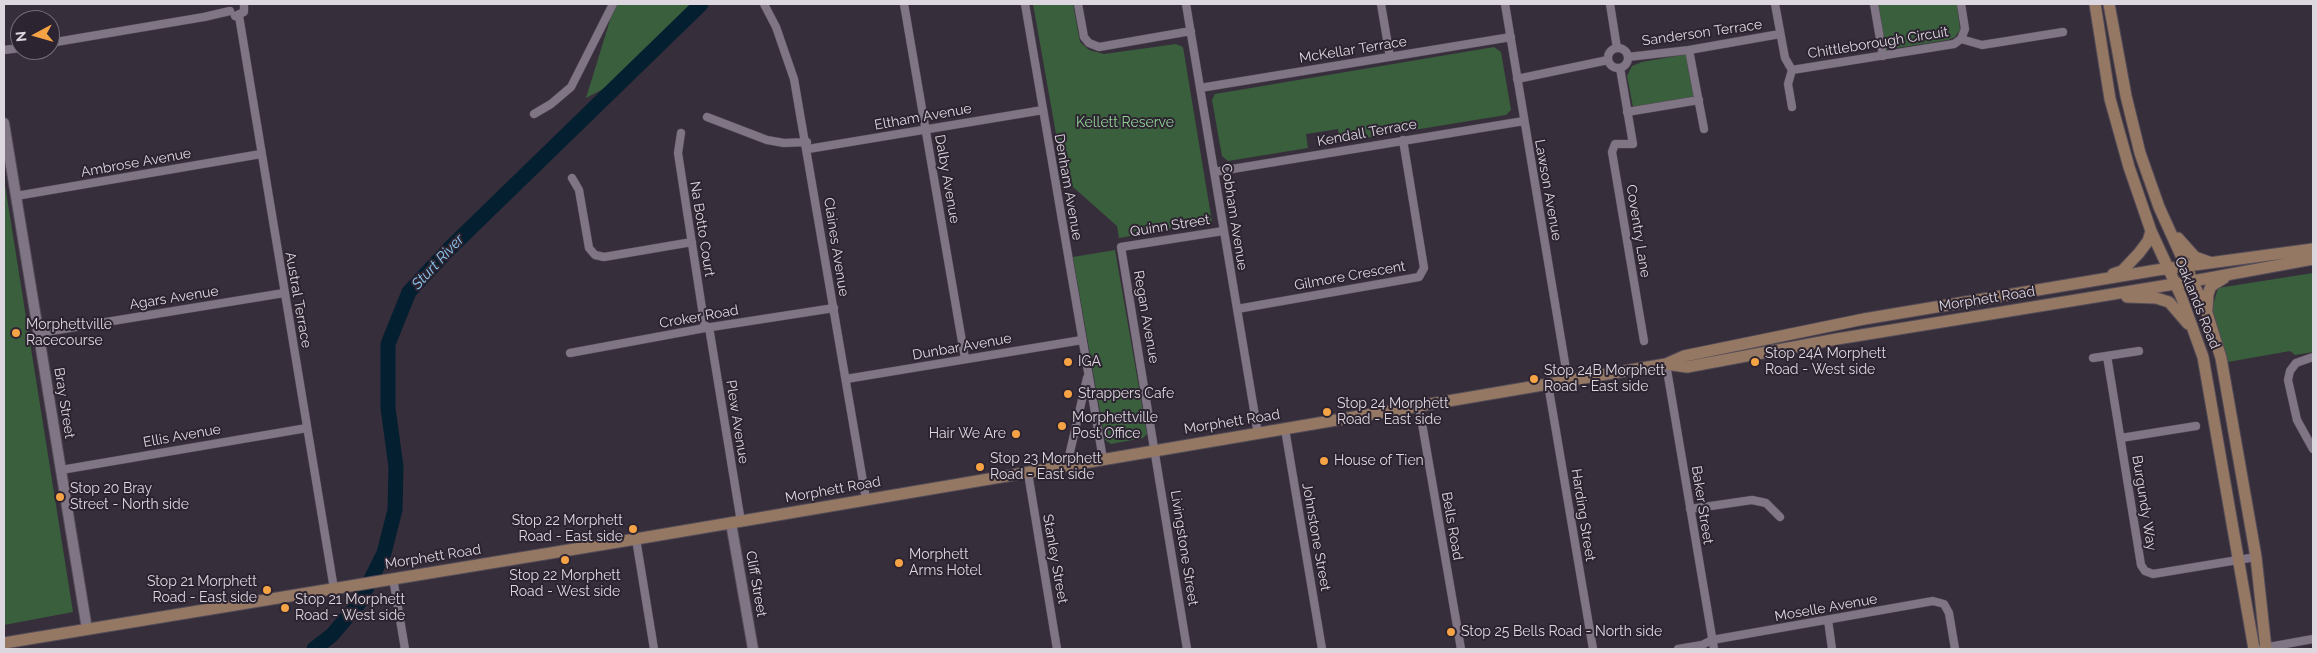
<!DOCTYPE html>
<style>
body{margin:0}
#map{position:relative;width:2317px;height:653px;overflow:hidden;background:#372e3b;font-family:Raleway,sans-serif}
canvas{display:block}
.frame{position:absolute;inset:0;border:5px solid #ddd7df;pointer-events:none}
.north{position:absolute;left:10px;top:10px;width:50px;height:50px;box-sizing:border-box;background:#2d2431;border:1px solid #736c77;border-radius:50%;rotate:264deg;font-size:14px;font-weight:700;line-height:20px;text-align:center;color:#ddd7df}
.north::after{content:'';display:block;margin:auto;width:18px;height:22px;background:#f5a345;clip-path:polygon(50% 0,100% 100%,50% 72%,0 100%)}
</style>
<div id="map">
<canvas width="2317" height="653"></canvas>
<div class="frame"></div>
<div class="north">N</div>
</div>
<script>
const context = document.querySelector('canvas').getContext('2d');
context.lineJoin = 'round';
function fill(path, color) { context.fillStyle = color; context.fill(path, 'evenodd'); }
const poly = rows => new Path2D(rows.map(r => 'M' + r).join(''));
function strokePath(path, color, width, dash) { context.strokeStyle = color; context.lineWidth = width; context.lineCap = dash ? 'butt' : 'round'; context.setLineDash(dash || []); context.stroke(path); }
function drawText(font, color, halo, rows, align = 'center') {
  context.font = font + ' Raleway,sans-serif'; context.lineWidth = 4; context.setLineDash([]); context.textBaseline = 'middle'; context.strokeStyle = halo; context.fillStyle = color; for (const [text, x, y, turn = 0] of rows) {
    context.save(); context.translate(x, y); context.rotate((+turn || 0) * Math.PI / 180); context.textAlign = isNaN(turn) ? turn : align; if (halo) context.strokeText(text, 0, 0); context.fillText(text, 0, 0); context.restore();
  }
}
fill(poly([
 [615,4,701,4,624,78,586,98],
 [1033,4,1073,4,1080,42,1089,50,1104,54,1176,44,1183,47,1212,222,1119,238,1117,226,1064,179],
 [1877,4,1957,4,1960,30,1955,37,1948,40,1884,50],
 [1494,47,1501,52,1511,110,1506,115,1340,142,1338,129,1306,134,1308,148,1228,161,1222,156,1212,100,1215,94],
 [1687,54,1694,97,1633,107,1627,76,1632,66,1642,62],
 [4,179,73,612,4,625],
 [1115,250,1147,434,1143,438,1111,444,1105,440,1073,257],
 [2313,273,2313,352,2295,355,2290,351,2228,362,2211,312,2218,288]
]), '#3a5f3d');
strokePath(poly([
 [314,649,332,635,359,603,384,553,395,510,396,467,388,408,388,344,409,292,448,250,701,4]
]), '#031f30', 15);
const minor = poly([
 [764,4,776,27,794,79,866,499],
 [904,4,965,359],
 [1025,4,1103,459],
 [1078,4,1084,37,1089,43,1099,47,1191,31],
 [1186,4,1258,434],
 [1381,4,1390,57],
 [1505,4,1568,381],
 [1610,4,1617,48],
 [1775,4,1785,58,1792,70,1954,44,1961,39,1965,29,1961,4],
 [1874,4,1883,56],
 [235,16,244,12,244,4],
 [239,16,334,589],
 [1961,39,1982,45,2063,32],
 [50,43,204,17,230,11],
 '1608 58a10 10 0 1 1 20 0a10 10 0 1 1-20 0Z',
 [4,50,20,48],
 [1689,50,1704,129],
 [1628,57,1689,50,1780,34],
 [1620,68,1633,144,1615,144,1612,152,1644,341],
 [1517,79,1608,60],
 [1200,88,1511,37],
 [1792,107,1788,84,1792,70],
 [1627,112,1699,100],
 [534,114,551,104,571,87,613,4],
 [707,117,767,140,784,143,807,142],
 [681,133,678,153,705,328],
 [808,149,1043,110],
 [1214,172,1524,121],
 [572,178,579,190,589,248,595,255,604,257,692,242],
 [16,196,261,154],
 [1237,309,1419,277,1424,268,1403,140],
 [709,327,741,522],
 [39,333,284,293],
 [570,353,705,328,834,308],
 [2107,356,2141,565,2145,571,2153,574,2256,557],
 [2313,357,2296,363,2290,371,2288,380,2297,420,2313,449],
 [2093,358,2139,351],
 [1666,364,1714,649],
 [846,379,1082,340],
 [1548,384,1593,649],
 [1419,406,1461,649],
 [1285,429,1322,649],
 [2121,438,2196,426],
 [1067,465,1087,378],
 [61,470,307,428],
 [1028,473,1057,649],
 [1690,509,1752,500,1766,503,1780,517],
 [636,539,654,649],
 [393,578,405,649],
 [1828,620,1832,649],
 [2263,648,2313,639],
 [1187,649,1121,247,1223,231],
 [1678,649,1702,645,1712,640,1933,601,1944,604,1949,613,1955,649]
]);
const tertiary = poly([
 [4,123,87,629],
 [731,523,753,649]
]);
const secondary = poly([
 [2095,4,2110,99,2129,167,2151,231,2181,296,2203,357,2254,649],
 [2109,4,2126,96,2140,153,2159,207,2207,313,2221,358,2256,557,2266,649],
 [2178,238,2195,257,2209,262],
 [2113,274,2122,271,2139,253,2148,241,2151,231],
 [2127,297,2156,298,2169,302,2188,324],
 [2207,309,2208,294,2211,286,2224,278],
 [1666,364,1687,367,1837,339,2193,281,2313,259],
 [4,643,636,539,1666,364,1684,356,1864,319,2157,270,2313,249]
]);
strokePath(minor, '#544c57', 9);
strokePath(tertiary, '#544c57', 12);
strokePath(secondary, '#544c57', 13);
strokePath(minor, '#807585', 8);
strokePath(tertiary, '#807585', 10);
strokePath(secondary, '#957863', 11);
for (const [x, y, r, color] of [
 [16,333,5,"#f5a345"],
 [1068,362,5,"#f5a345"],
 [1755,362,5,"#f5a345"],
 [1534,379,5,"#f5a345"],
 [1068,394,5,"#f5a345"],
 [1327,412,5,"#f5a345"],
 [1062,426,5,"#f5a345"],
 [1016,434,5,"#f5a345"],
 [1324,461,5,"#f5a345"],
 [980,467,5,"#f5a345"],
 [60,497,5,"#f5a345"],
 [633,529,5,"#f5a345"],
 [565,560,5,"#f5a345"],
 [899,563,5,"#f5a345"],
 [267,590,5,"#f5a345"],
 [285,608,5,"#f5a345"],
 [1451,632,5,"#f5a345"]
]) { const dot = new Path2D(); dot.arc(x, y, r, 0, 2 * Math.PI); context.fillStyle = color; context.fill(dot); strokePath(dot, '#2d2431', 2); }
drawText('14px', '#ddd7df', '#2d2431', [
 ["Sanderson Terrace",1702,33,-8],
 ["Chittleborough Circuit",1878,43,-9],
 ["McKellar Terrace",1353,50,-9],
 ["Eltham Avenue",923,117,-10],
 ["Kendall Terrace",1367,133,-10],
 ["Ambrose Avenue",136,163,-10],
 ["Dalby Avenue",947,179,80],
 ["Denham Avenue",1068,187,80],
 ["Lawson Avenue",1548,190,80],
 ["Cobham Avenue",1234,217,81],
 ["Quinn Street",1170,226,-9],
 ["Na Botto Court",702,229,81],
 ["Coventry Lane",1638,231,81],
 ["Claines Avenue",836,247,81],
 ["Gilmore Crescent",1350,276,-10],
 ["Agars Avenue",174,298,-9],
 ["Morphett Road",1987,299,-9],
 ["Austral Terrace",298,300,80],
 ["Oaklands Road",2197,303,68],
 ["Croker Road",699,317,-10],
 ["Regan Avenue",1146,317,80],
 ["Dunbar Avenue",962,347,-10],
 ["Bray Street",64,403,81],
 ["Plew Avenue",737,422,81],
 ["Morphett Road",1232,422,-9],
 ["Ellis Avenue",182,436,-10],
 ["Morphett Road",833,490,-10],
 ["Burgundy Way",2144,503,81],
 ["Baker Street",1702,505,81],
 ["Harding Street",1583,515,81],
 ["Bells Road",1452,526,80],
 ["Johnstone Street",1316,537,80],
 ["Livingstone Street",1184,548,81],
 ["Morphett Road",433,557,-9],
 ["Stanley Street",1055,559,80],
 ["Cliff Street",756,584,80],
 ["Moselle Avenue",1826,608,-10]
]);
drawText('14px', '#90d294', '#2d2431', [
 ["Kellett Reserve",1125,123]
]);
drawText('14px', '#ddd7df', '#2d2431', [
 ["Morphettville",26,325],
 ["Racecourse",26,341],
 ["Stop 24A Morphett",1765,354],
 ["Road - West side",1765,370],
 ["IGA",1078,362],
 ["Stop 24B Morphett",1544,371],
 ["Road - East side",1544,387],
 ["Strappers Cafe",1078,394],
 ["Stop 24 Morphett",1337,404],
 ["Road - East side",1337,420],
 ["Morphettville",1072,418],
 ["Post Office",1072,434],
 ["Hair We Are",1006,434,"right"],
 ["Stop 23 Morphett",990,459],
 ["Road - East side",990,475],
 ["House of Tien",1334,461],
 ["Stop 20 Bray",70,489],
 ["Street - North side",70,505],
 ["Stop 22 Morphett",623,521,"right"],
 ["Road - East side",623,537,"right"],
 ["Morphett",909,555],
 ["Arms Hotel",909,571],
 ["Stop 22 Morphett",565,576,"center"],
 ["Road - West side",565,592,"center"],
 ["Stop 21 Morphett",257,582,"right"],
 ["Road - East side",257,598,"right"],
 ["Stop 21 Morphett",295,600],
 ["Road - West side",295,616],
 ["Stop 25 Bells Road - North side",1461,632]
], 'left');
drawText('italic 15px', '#8dcbf5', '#2d2431', [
 ["Sturt River",438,262,-47]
]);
</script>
